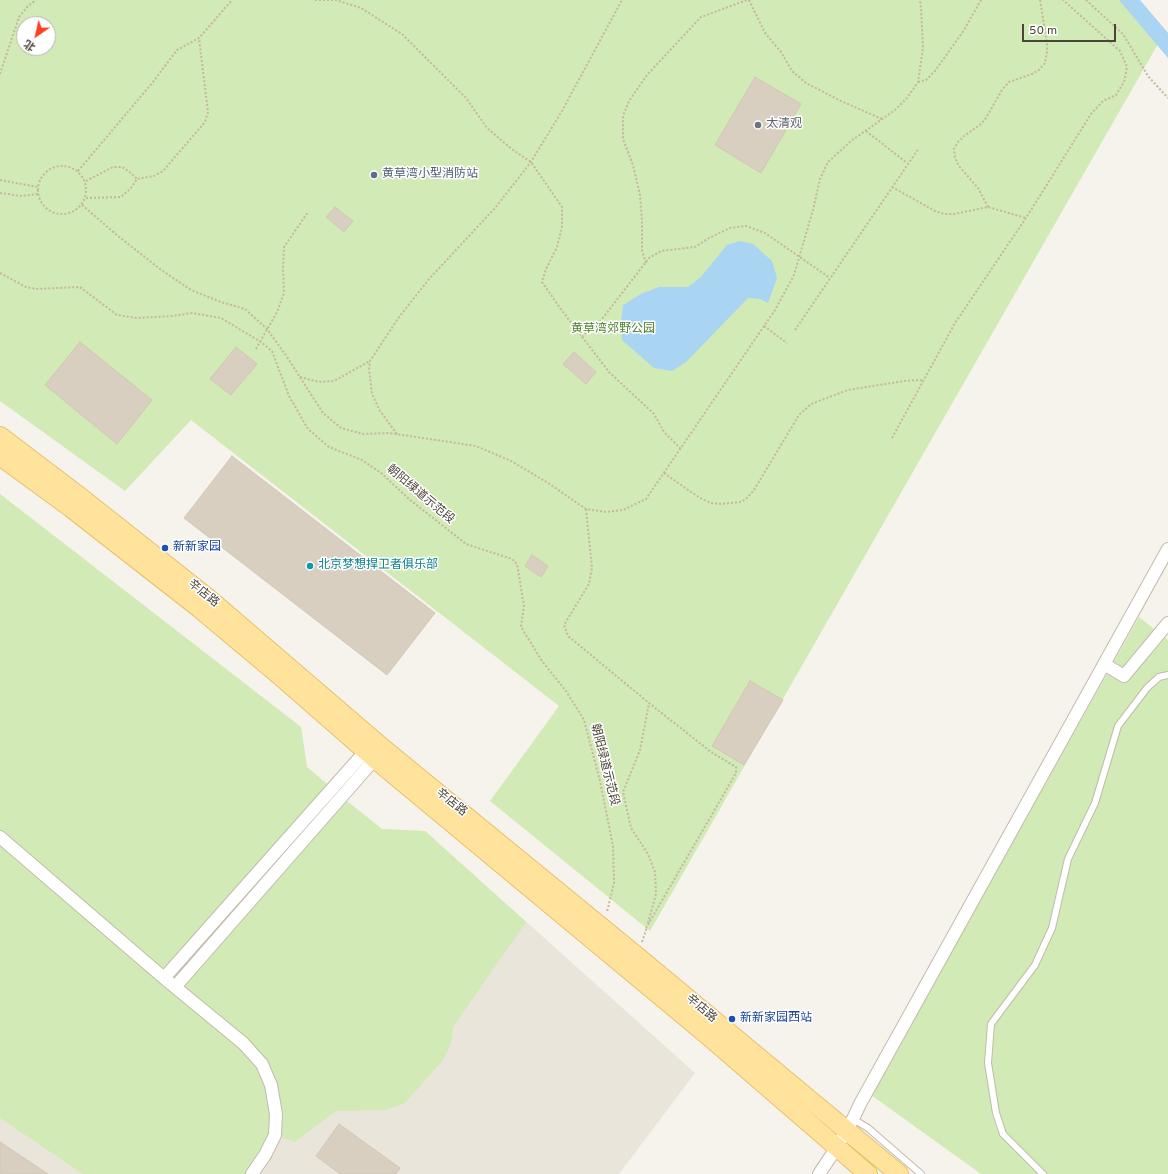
<!DOCTYPE html>
<meta charset="utf-8">
<style>
body{margin:0}
#map{position:relative;width:1168px;height:1174px;overflow:hidden;background:#f6f3ec;font-family:Overpass,"Noto Sans SC",sans-serif}
canvas{display:block}
.north{position:absolute;left:16px;top:16px;width:40px;height:40px;box-sizing:border-box;background:#fff;border:1px solid #b7b4b0;border-radius:50%;rotate:214deg;font-size:11px;font-weight:700;line-height:16px;text-align:center;color:#4b4439}
.north::after{content:'';display:block;margin:auto;width:14px;height:18px;background:#fc3f1d;clip-path:polygon(50% 0,100% 100%,50% 72%,0 100%)}
.scale{position:absolute;left:1022px;top:24px;width:94px;height:18px;box-sizing:border-box;border:2px solid #4b4439;border-top:0;padding-left:5px;font-size:12px;line-height:14px;white-space:nowrap;color:#4b4439;-webkit-text-stroke:3px #fff;paint-order:stroke}
</style>
<div id="map">
<canvas width="1168" height="1174"></canvas>
<div class="north">北</div>
<div class="scale">50 m</div>
</div>
<script>
const context = document.querySelector('canvas').getContext('2d');
context.lineJoin = 'round';
function fill(path, color) { context.fillStyle = color; context.fill(path, 'evenodd'); }
const poly = rows => new Path2D(rows.map(r => 'M' + r).join(''));
function strokePath(path, color, width, dash) { context.strokeStyle = color; context.lineWidth = width; context.lineCap = dash ? 'butt' : 'round'; context.setLineDash(dash || []); context.stroke(path); }
function drawText(font, color, halo, rows, align = 'center') {
  context.font = font + ' Overpass,"Noto Sans SC",sans-serif'; context.lineWidth = 3; context.setLineDash([]); context.textBaseline = 'middle'; context.strokeStyle = halo; context.fillStyle = color; for (const [text, x, y, turn = 0] of rows) {
    context.save(); context.translate(x, y); context.rotate((+turn || 0) * Math.PI / 180); context.textAlign = isNaN(turn) ? turn : align; if (halo) context.strokeText(text, 0, 0); context.fillText(text, 0, 0); context.restore();
  }
}
fill(poly([
 [0,494,301,727,307,767,342,797,382,829,425,831,695,1073,619,1174,0,1174]
]), '#eae5da');
fill(poly([
 [0,0,1132,0,1162,37,650,931,490,801,559,706,191,420,125,491,0,401],
 [24,24,48,24,48,48,24,48],
 [0,494,301,727,307,767,342,797,382,829,425,831,526,922,453,1027,451,1043,443,1060,405,1103,386,1110,336,1111,295,1142,275,1135,252,1174,83,1174,0,1118],
 [1139,617,1168,640,1168,1174,981,1174,871,1095]
]), '#d2eab5');
fill(poly([
 [1119,0,1140,0,1168,33,1168,58],
 [740,241,753,244,772,261,777,278,768,303,760,299,748,298,686,362,672,371,654,368,622,340,621,322,623,305,641,294,659,287,688,287,701,277,727,245]
]), '#a9d4f2');
const building = poly([
 [755,77,801,104,761,173,715,145,755,77],
 [335,207,353,221,344,232,326,217,335,207],
 [80,342,152,400,117,444,45,385,80,342],
 [236,347,257,364,231,395,210,379,236,347],
 [574,352,596,372,586,384,563,364,574,352],
 [232,456,435,613,387,675,184,518,232,456],
 [532,555,548,566,541,577,525,566,532,555],
 [750,681,783,700,744,765,712,746,750,681],
 [339,1124,400,1168,396,1174,340,1174,316,1156,339,1124],
 [0,1142,48,1174,0,1174,0,1142]
]);
fill(building, '#d8cfc1');
strokePath(building, '#d3c7b4', 1);
const lane = poly([
 [853,1119,868,1128,921,1174],
 [1043,1174,1003,1134,996,1113,988,1063,991,1024,1035,965,1052,928,1068,859,1095,803,1118,726,1147,688,1159,677,1168,675]
]);
const street = poly([
 [1104,664,1124,676,1168,623],
 [0,837,164,978,243,1043,262,1064,271,1085,276,1114,275,1135,265,1155,252,1174],
 [164,978,370,746],
 [175,987,380,753],
 [819,1174,837,1147,853,1119,860,1104,1168,549]
]);
const primary = poly([
 [0,436,79,496,207,597,384,749,638,957,899,1174],
 [0,456,71,508,199,608,279,675,375,759,706,1034,868,1174]
]);
strokePath(lane, '#c2bbae', 8);
strokePath(street, '#c2bbae', 14);
strokePath(primary, '#e6c16a', 20);
strokePath(poly([
 [315,0,336,0,361,8,402,34,466,98,487,128,513,150,531,162,562,207,562,227,557,247,546,269,542,282,560,308,609,372,654,414,664,432,681,449],
 [749,0,765,33,781,52,792,71,806,83,841,101,882,119],
 [1086,0,1123,34,1148,76,1168,98],
 [0,74,19,17,28,6,36,0],
 [918,82,926,80,935,71,964,30,981,0],
 [866,131,907,163],
 '38 190a24 24 0 1 1 48 0a24 24 0 1 1-48 0Z',
 [78,171,153,82,177,50,199,38,232,0],
 [0,180,38,187],
 [86,181,113,167,122,167,131,173,137,179],
 [892,187,935,211,944,214,954,214,988,207,1026,218],
 [0,193,22,196,38,194],
 [86,198,121,197,131,188,137,179,154,176,163,171,205,122,208,112,199,38],
 [82,205,118,236,160,269,191,290,221,302,245,309,267,329,287,357,323,413,341,428,363,434,389,433,476,446,511,461,548,483,586,509,606,512,623,510,646,499,775,310,794,275,813,210,820,179,828,162,851,141,895,110,907,98,918,82,923,48,921,7,920,0],
 [988,207,978,188,959,166,955,158,954,149,958,142,964,136,981,124,986,118,1002,90,1009,82,1032,74,1039,70,1045,63,1047,52,1047,42,1040,0],
 [646,263,642,250,642,222,640,195,633,165,623,139,623,116,629,101,647,75,701,17,747,0],
 [0,273,26,287,36,289,80,287,117,315,137,318,172,316,192,313,221,318,261,342,272,351,289,396,308,429,329,447,362,460,381,473,409,499,466,544,512,559,517,564,524,606,521,627,542,661,566,691,584,720,600,781,613,846,614,883,607,912],
 [764,326,787,343],
 [795,330,919,148],
 [582,337,590,327,599,323,649,258,661,251,695,247,709,238,730,228,746,226,765,233,830,278],
 [256,349,277,312,284,293,283,269,284,247,308,212],
 [300,377,319,382,334,381,370,361],
 [397,434,380,411,372,394,369,369,370,361,399,317,430,278,495,208,531,162,562,111,622,0],
 [892,438,955,323,1026,218,1091,114,1103,101,1116,95,1124,82,1127,67,1120,51,1063,0],
 [664,473,691,492,702,499,711,503,721,504,741,502,747,498,754,490,799,415,811,404,848,390,904,381,919,380,924,381],
 [586,509,592,568,589,584,564,625,568,636,649,703,711,752,736,767,736,773,646,928],
 [648,923,656,894,655,872,648,854,631,828,623,792,640,750,649,703],
 [642,942,647,927]
]), '#c4b79f', 2, [2, 2]);
strokePath(lane, '#fff', 6);
strokePath(street, '#fff', 12);
strokePath(primary, '#ffe39c', 18);
for (const [x, y, r, color] of [
 [758,125,4,"#6b7280"],
 [374,175,4,"#5c6f8a"],
 [165,548,4,"#1a4fb4"],
 [310,566,4,"#0f9aa8"],
 [732,1019,4,"#1a4fb4"]
]) { const dot = new Path2D(); dot.arc(x, y, r, 0, 2 * Math.PI); context.fillStyle = color; context.fill(dot); strokePath(dot, '#fff', 1.5); }
drawText('12px', '#5b616d', '#fff', [
 ["太清观",766,125]
], 'left');
drawText('12px', '#4e5e75', '#fff', [
 ["黄草湾小型消防站",382,175]
], 'left');
drawText('12px', '#4a7f2a', '#fff', [
 ["黄草湾郊野公园",613,330]
]);
drawText('12px', '#4b4439', '#fff', [
 ["朝阳绿道示范段",420,495,40],
 ["辛店路",203,594,39],
 ["朝阳绿道示范段",604,765,76],
 ["辛店路",451,803,39],
 ["辛店路",701,1009,40]
]);
drawText('12px', '#164399', '#fff', [
 ["新新家园",173,548],
 ["新新家园西站",740,1019]
], 'left');
drawText('12px', '#0d838f', '#fff', [
 ["北京梦想捍卫者俱乐部",318,566]
], 'left');
</script>
